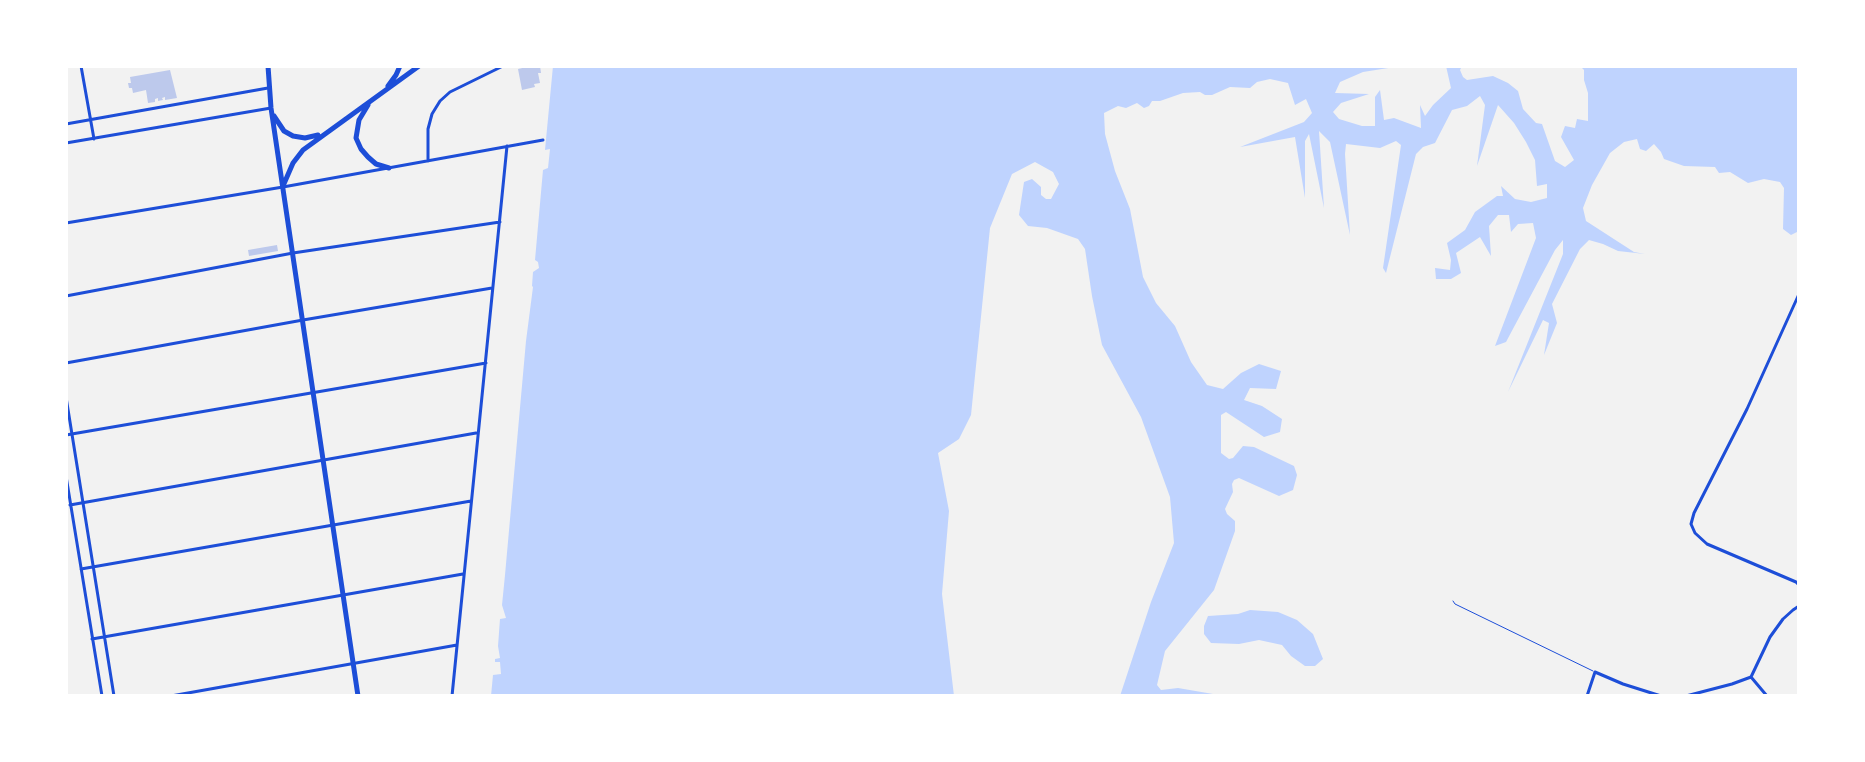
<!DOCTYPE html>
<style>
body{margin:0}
#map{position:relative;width:1865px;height:762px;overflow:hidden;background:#f2f2f2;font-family:Mulish,sans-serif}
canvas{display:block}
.frame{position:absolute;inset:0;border:68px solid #fff;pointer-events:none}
</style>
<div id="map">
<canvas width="1865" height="762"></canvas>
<div class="frame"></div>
</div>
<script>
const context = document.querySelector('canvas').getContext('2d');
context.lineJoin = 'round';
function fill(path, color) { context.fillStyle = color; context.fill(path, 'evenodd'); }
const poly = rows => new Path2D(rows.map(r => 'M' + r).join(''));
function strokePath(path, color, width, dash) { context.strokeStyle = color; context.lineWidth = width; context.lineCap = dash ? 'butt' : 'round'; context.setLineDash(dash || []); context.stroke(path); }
fill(poly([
 [553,66,866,66,867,67,1401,66,1363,72,1340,82,1335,93,1369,94,1341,103,1333,112,1339,119,1362,126,1375,126,1375,97,1380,90,1384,120,1394,118,1421,128,1420,105,1425,116,1433,105,1451,88,1446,66,1462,66,1460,70,1463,77,1467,80,1493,76,1508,83,1518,91,1523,109,1536,123,1542,124,1555,161,1565,167,1574,160,1561,137,1565,126,1575,128,1577,119,1588,121,1588,93,1584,80,1584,70,1580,66,1799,66,1799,231,1791,235,1783,229,1784,188,1780,182,1764,179,1748,183,1730,172,1719,173,1715,167,1684,166,1664,159,1661,152,1654,144,1646,151,1640,149,1637,139,1624,142,1610,153,1592,185,1583,208,1586,221,1634,252,1645,254,1618,251,1603,244,1589,240,1580,249,1552,304,1557,323,1544,355,1549,323,1543,320,1508,392,1563,254,1563,240,1555,250,1506,342,1495,346,1536,238,1533,223,1518,224,1511,232,1509,215,1498,215,1489,226,1491,256,1480,237,1456,253,1461,273,1451,279,1436,279,1435,268,1450,270,1451,260,1447,243,1465,230,1475,212,1497,196,1503,196,1501,186,1515,199,1531,202,1547,198,1547,184,1537,186,1535,160,1526,142,1514,123,1498,105,1477,166,1485,105,1480,96,1467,106,1452,110,1435,143,1423,147,1416,154,1386,273,1383,268,1401,145,1396,141,1380,148,1346,144,1345,154,1350,235,1330,142,1319,131,1324,208,1309,134,1305,141,1305,198,1295,137,1240,147,1304,122,1312,113,1306,99,1295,105,1288,83,1270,79,1257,82,1250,88,1230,87,1212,95,1205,95,1200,92,1183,93,1160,101,1152,101,1149,106,1144,108,1137,103,1126,108,1118,106,1104,113,1105,134,1115,171,1130,209,1143,277,1156,303,1175,326,1191,362,1207,385,1223,389,1241,373,1259,364,1281,371,1276,389,1250,388,1244,400,1262,406,1282,419,1280,432,1264,437,1226,412,1221,415,1221,453,1229,459,1233,458,1243,446,1254,447,1294,466,1297,475,1293,490,1279,496,1239,478,1234,480,1232,484,1233,492,1225,509,1227,514,1235,521,1235,531,1214,590,1165,651,1157,685,1161,690,1178,688,1213,694,1207,696,1120,696,1151,602,1174,543,1170,497,1141,417,1102,345,1092,296,1085,249,1078,239,1047,228,1028,226,1019,215,1024,182,1032,179,1041,187,1041,195,1046,199,1051,199,1059,184,1053,172,1035,162,1012,174,990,228,971,415,959,439,938,453,949,511,942,594,954,696,491,696,493,675,501,674,500,662,495,662,495,659,500,658,498,646,500,619,506,618,502,605,505,575,526,341,533,287,532,286,533,272,539,268,538,262,535,260,543,170,548,168,550,149,545,150],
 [1250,610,1278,612,1297,620,1313,634,1323,659,1315,666,1305,666,1291,656,1282,645,1259,640,1239,644,1211,643,1204,634,1204,626,1208,616,1238,614]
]), '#bfd3fe');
fill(poly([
 [531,66,540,66,541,73,538,73,540,83,534,84,535,87,522,90,518,69],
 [170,70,177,98,165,100,165,97,162,98,163,100,158,101,158,98,155,99,155,102,148,103,146,90,133,93,132,88,129,88,128,83,131,83,130,77],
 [277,245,278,251,249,256,248,250]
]), '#bdc9ec');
strokePath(poly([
 [1453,601,1455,604,1593,671]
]), '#1d4ed8', 1);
strokePath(poly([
 [81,66,94,139],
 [66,124,268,88],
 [66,143,271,108],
 [428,161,428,129,432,114,440,101,450,92,503,66],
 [66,223,283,187,543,140],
 [1799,294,1747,409,1694,513,1691,524,1695,533,1707,544,1796,582,1799,585],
 [66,296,293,253,500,222],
 [66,363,303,320,492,288],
 [66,397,114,696],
 [66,435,486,363],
 [66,476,102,696],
 [70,505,476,433],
 [81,569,471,501],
 [92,639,463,574],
 [1751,677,1767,696],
 [171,696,457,645],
 [452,696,507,146],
 [1587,696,1595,672,1623,684,1661,696],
 [1686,696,1732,684,1751,677,1770,637,1783,619,1793,610,1799,606]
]), '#1d4ed8', 3);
strokePath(poly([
 [268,66,271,108,358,696],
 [388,86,396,75,400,66],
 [368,105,359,120,356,138,361,149,368,157,376,164,389,168],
 [274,116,284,131,293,136,305,138,318,135],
 [283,186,293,163,303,150,419,66]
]), '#1d4ed8', 5);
</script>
